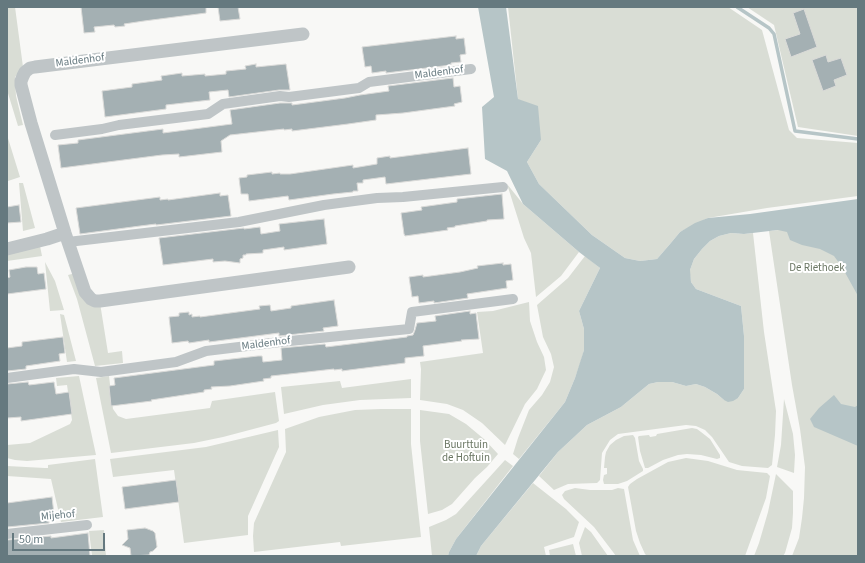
<!DOCTYPE html>
<style>
body{margin:0}
#map{position:relative;width:865px;height:563px;overflow:hidden;background:#f8f8f6;font-family:"Source Sans 3",sans-serif}
canvas{display:block}
.frame{position:absolute;inset:0;border:8px solid #65797f;pointer-events:none}
.scale{position:absolute;left:12px;top:533px;width:93px;height:18px;box-sizing:border-box;border:2px solid #65797f;border-top:0;padding-left:5px;font-size:12px;line-height:14px;white-space:nowrap;color:#65797f;-webkit-text-stroke:3px #fff;paint-order:stroke}
</style>
<div id="map">
<canvas width="865" height="563"></canvas>
<div class="frame"></div>
<div class="scale">50 m</div>
</div>
<script>
const context = document.querySelector('canvas').getContext('2d');
context.lineJoin = 'round';
function fill(path, color) { context.fillStyle = color; context.fill(path, 'evenodd'); }
const poly = rows => new Path2D(rows.map(r => 'M' + r).join(''));
function strokePath(path, color, width, dash) { context.strokeStyle = color; context.lineWidth = width; context.lineCap = dash ? 'butt' : 'round'; context.setLineDash(dash || []); context.stroke(path); }
function drawText(font, color, halo, rows, align = 'center') {
  context.font = font + ' "Source Sans 3",sans-serif'; context.lineWidth = 4; context.setLineDash([]); context.textBaseline = 'middle'; context.strokeStyle = halo; context.fillStyle = color; for (const [text, x, y, turn = 0] of rows) {
    context.save(); context.translate(x, y); context.rotate((+turn || 0) * Math.PI / 180); context.textAlign = isNaN(turn) ? turn : align; if (halo) context.strokeText(text, 0, 0); context.fillText(text, 0, 0); context.restore();
  }
}
fill(poly([
 [7,7,15,7,23,67,15,77,16,96,23,125,18,126,7,90],
 [508,7,728,7,762,30,789,130,797,138,858,143,858,196,767,208,708,218,680,232,670,244,657,259,640,261,625,258,592,235,539,184,527,162,541,140,518,99],
 [747,7,858,7,858,136,798,127,774,25],
 [7,135,20,177,8,181,7,176],
 [19,183,23,183,35,228,23,231],
 [507,184,523,204,579,252,561,276,536,297,531,253,524,238],
 [858,222,858,556,792,556,799,538,802,518,804,498,805,467,800,429,792,385,769,231],
 [731,233,744,234,753,233,764,332,776,411,775,435,772,465,768,468,742,466,729,462,712,437,705,430,696,426,686,425,618,434,610,440,602,453,600,480,597,483,568,484,554,490,539,476,558,452,572,439,587,425,621,407,649,384,658,382,672,382,686,386,696,384,705,387,717,394,724,400,738,398,744,389,744,336,741,306,696,289,691,282,690,275,690,270,694,259,702,249,710,241,719,236],
 [40,246,42,256,7,261,7,254],
 [585,256,600,268,579,311,584,329,584,350,581,361,575,378,565,402,519,459,513,454,518,438,529,410,542,395,550,382,554,367,551,354,543,337,537,305,568,278],
 [45,262,55,281,64,310,50,311],
 [76,273,100,303,108,353,122,351,123,363,95,366,77,299,68,275],
 [529,302,530,321,537,342,544,357,546,370,537,389,525,404,506,443,505,445,482,423,463,410,447,404,420,400,421,369,420,362,483,353,477,312,493,311],
 [60,314,64,315,76,361,67,362],
 [79,376,96,455,27,461,15,460,7,458,7,445,30,443,70,424,72,420,67,385,57,386,56,378],
 [109,376,113,409,118,416,126,419,210,408,212,401,275,392,279,421,276,423,223,437,194,443,136,450,111,453,96,378],
 [411,379,411,398,360,400,323,405,284,414,281,387,340,381,342,388],
 [784,399,793,434,795,455,794,473,777,467,781,445],
 [381,409,411,409,411,444,421,537,341,546,340,542,254,552,253,536,254,523,286,452,285,429,319,417,355,410],
 [420,410,449,414,466,424,484,439,498,454,487,467,475,478,452,504,442,510,428,514,420,441],
 [692,428,697,429,701,432,710,439,720,455,720,458,717,459,701,455,687,454,678,455,663,460,648,468,645,468,640,451,638,437,639,436,649,435,650,437,656,436,657,434],
 [278,430,279,447,248,516,248,535,184,543,174,470,113,477,110,459,206,447],
 [633,435,635,438,639,461,643,469,643,471,627,481,618,484,604,484,603,480,604,475,607,474,607,468,604,468,605,457,606,452,610,445,616,440,624,436],
 [686,458,708,461,737,470,767,473,770,476,766,498,745,556,647,556,645,554,640,543,636,531,628,487,630,484,637,479,668,462],
 [95,459,103,517,61,522,51,479,7,476,7,466,45,468,48,468,48,465],
 [505,460,513,466,456,539,449,552,448,556,432,556,429,527,446,520,456,514],
 [776,474,793,491,793,513,792,528,785,553,783,556,754,556,759,543,768,512],
 [533,483,538,487,566,509,579,522,574,537,544,547,546,556,476,556,481,546],
 [575,488,590,490,612,490,618,488,624,489,633,540,640,556,616,556,613,552,594,527,564,499,562,495,565,491],
 [585,527,591,532,608,556,582,556,579,543],
 [104,530,106,556,92,556,89,531],
 [573,544,576,556,550,556,549,550]
]), '#d9ddd5');
fill(poly([
 [478,7,506,7,518,99,538,106,541,140,527,162,539,184,592,235,625,258,640,261,657,259,670,244,680,232,695,223,708,218,750,214,858,199,858,296,842,267,834,256,820,249,802,245,790,240,787,232,778,230,744,234,731,233,719,236,710,241,702,249,694,259,690,270,691,282,696,289,741,306,744,336,744,389,738,398,733,401,728,402,724,400,717,394,705,387,696,384,686,386,672,382,658,382,649,384,621,407,587,425,572,439,558,452,481,546,476,556,448,556,449,552,456,539,565,402,575,378,584,350,584,329,579,311,600,268,579,252,523,204,507,171,485,159,482,107,494,97],
 [834,395,841,404,855,407,858,405,858,446,814,427,810,419,819,408]
]), '#b6c5c7');
strokePath(poly([
 [737,7,769,28,774,34,795,131,858,139]
]), '#b6c5c7', 3.5);
const building = poly([
 [81,7,206,7,206,13,144,21,124,24,125,26,115,27,114,25,94,27,95,32,84,33,81,7],
 [218,7,238,7,240,19,220,21,218,7],
 [804,9,817,47,791,57,785,39,800,34,793,13,804,9],
 [456,36,456,39,464,38,466,54,460,55,461,62,451,63,451,65,386,73,386,71,372,73,371,66,365,67,362,47,456,36],
 [826,55,828,62,841,58,847,75,834,80,836,86,823,91,812,60,826,55],
 [256,64,256,67,286,64,290,90,279,90,229,97,228,90,209,92,210,100,166,105,166,109,105,117,102,91,132,87,132,84,162,80,161,76,182,73,182,76,205,74,205,76,226,74,226,71,246,69,245,66,256,64],
 [453,78,454,87,460,86,462,102,454,104,455,106,403,113,376,115,376,120,348,124,292,131,292,129,284,130,284,129,230,135,221,141,222,152,179,157,179,154,162,155,61,168,58,145,78,143,78,140,163,129,163,133,232,124,230,110,280,103,292,103,292,105,345,98,360,95,389,91,388,86,453,78],
 [468,148,471,174,386,184,385,177,363,180,363,183,357,183,358,191,353,191,353,192,333,194,289,200,288,196,249,201,248,194,241,194,239,178,247,177,247,175,272,172,272,174,280,173,280,174,290,174,353,165,353,168,377,164,377,158,390,156,390,158,468,148],
 [220,193,220,196,228,195,231,216,156,225,156,224,140,226,80,234,76,208,160,197,160,200,168,199,168,200,220,193],
 [502,194,504,219,487,220,487,221,455,226,455,227,447,228,448,230,405,236,404,234,401,213,422,210,421,207,457,202,457,199,502,194],
 [19,205,21,222,7,223,7,207,19,205],
 [324,219,327,244,284,250,284,247,263,250,263,253,246,254,246,255,243,255,243,258,240,259,240,263,225,261,213,262,213,259,163,265,159,238,244,228,244,229,260,227,261,234,280,231,279,224,324,219],
 [503,263,503,265,511,264,513,280,506,281,507,288,467,294,468,298,434,303,434,301,419,303,418,296,412,297,409,277,423,275,423,277,460,272,478,268,477,266,503,263],
 [26,267,37,267,38,274,44,273,46,289,7,294,7,278,10,277,9,270,26,267],
 [334,300,338,326,323,328,324,331,279,336,279,333,209,342,209,340,189,343,188,341,172,343,169,317,179,316,179,313,189,312,189,315,192,314,192,317,200,316,200,317,260,309,259,306,270,305,271,311,291,308,291,306,334,300],
 [470,311,470,314,476,313,479,339,461,340,462,341,423,346,424,356,405,358,405,363,349,370,342,371,342,369,334,370,334,369,271,376,271,378,263,379,264,381,230,386,211,387,212,389,204,390,204,392,151,400,152,401,111,406,109,386,115,385,114,378,214,365,214,361,258,356,262,356,263,362,282,360,281,348,325,344,326,347,407,337,407,336,413,335,415,330,417,323,436,321,435,316,470,311],
 [63,337,65,353,59,354,60,361,26,366,26,369,7,371,7,348,22,346,22,342,63,337],
 [28,382,29,385,54,382,56,394,69,392,72,414,21,421,21,417,7,418,7,384,28,382],
 [176,480,179,502,125,509,122,487,176,480],
 [52,497,54,514,48,515,49,523,7,527,7,503,52,497],
 [145,528,153,531,155,533,157,547,153,551,150,552,149,555,131,556,130,548,122,545,128,539,127,530,145,528],
 [88,533,90,556,7,556,7,540,51,536,51,538,88,533]
]);
fill(building, '#a4b0b3');
strokePath(building, '#dadad8', 1);
strokePath(poly([
 [55,135,102,129,119,125,208,114,223,104,280,96,289,97,359,88,369,82,471,69],
 [68,242,239,222,324,205,377,198,403,197,503,187],
 [7,378,74,369,101,372,176,362,206,351,280,342,409,329,412,312,513,299],
 [7,534,87,525]
]), '#bfc5c7', 10);
strokePath(poly([
 [303,34,35,67,30,68,25,72,23,76,21,81,21,85,31,123,65,233,85,292,91,299,95,301,100,301,349,267],
 [7,249,47,239,65,233]
]), '#bfc5c7', 13);
drawText('11px', '#65797f', '#fff', [
 ["Maldenhof",80,61,-7],
 ["Maldenhof",439,73,-7],
 ["Maldenhof",266,344,-7],
 ["Mijehof",58,516,-5]
]);
drawText('11px', '#6b7764', '#fff', [
 ["De Riethoek",817,269],
 ["Buurttuin",466,446],
 ["de Hoftuin",466,459]
]);
</script>
